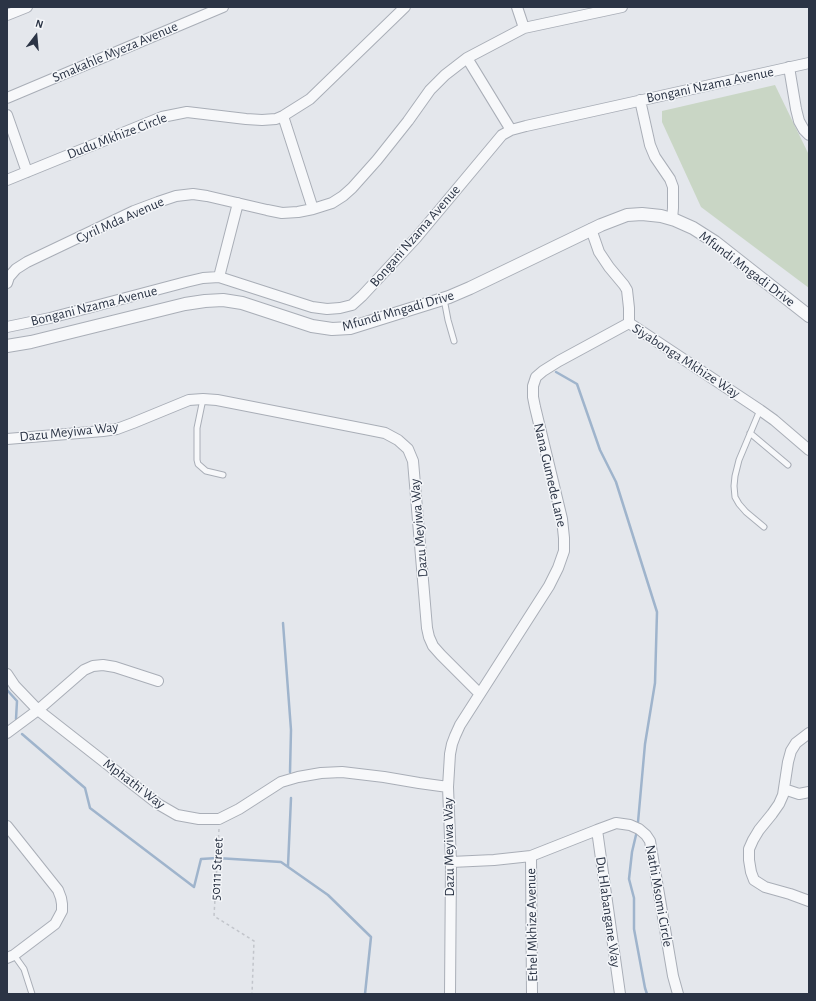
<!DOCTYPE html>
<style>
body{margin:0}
#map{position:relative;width:816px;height:1001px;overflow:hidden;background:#e4e7ec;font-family:"Alegreya Sans",sans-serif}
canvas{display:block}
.frame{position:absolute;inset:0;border:8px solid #2b3445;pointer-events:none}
.north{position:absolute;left:16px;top:16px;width:40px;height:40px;-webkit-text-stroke:3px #f4f6f9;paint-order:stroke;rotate:16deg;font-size:11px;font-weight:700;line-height:16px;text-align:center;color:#2b3445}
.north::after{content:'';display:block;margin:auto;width:14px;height:18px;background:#2b3445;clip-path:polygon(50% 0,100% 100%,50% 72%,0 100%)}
</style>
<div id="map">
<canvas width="816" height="1001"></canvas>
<div class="frame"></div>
<div class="north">N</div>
</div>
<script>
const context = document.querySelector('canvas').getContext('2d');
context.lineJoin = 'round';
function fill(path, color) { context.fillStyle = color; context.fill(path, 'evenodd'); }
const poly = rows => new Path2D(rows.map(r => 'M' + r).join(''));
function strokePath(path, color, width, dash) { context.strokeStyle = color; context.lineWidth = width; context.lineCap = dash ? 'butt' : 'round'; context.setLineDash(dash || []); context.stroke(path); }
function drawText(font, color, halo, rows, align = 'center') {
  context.font = font + ' "Alegreya Sans",sans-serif'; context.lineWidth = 3; context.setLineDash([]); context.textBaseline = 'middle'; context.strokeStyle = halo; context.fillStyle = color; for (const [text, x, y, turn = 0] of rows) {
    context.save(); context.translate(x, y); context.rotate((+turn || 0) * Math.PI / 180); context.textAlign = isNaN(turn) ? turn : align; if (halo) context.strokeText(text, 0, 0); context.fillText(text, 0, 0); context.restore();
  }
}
fill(poly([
 [775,85,809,155,809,288,701,207,662,122,662,111]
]), '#c9d6c5');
strokePath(poly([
 [556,372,577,384,600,450,616,482,657,612,655,683,645,744,638,822],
 [283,623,291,730,290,772],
 [7,690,17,701,16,719],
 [22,734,85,788,90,808,194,887,201,859,217,858,281,862,328,895,371,937,365,994],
 [636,835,632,852,629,879,634,898,634,929,645,988,647,994],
 [288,866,291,798]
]), '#9fb4cc', 2.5);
const service = poly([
 [444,299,448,320,454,341],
 [203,399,197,428,197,460,198,464,206,471,223,475],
 [760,410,739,460,735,476,734,486,735,497,739,504,746,512,764,527],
 [750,433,788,465],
 [14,955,24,969,32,994]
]);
const minor = poly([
 [517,7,524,28],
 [7,15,27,7],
 [467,58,511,130],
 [789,67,796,109,799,121,804,130,809,135],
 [7,98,223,7],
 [640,100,650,145,655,157,670,179,673,187,673,208,672,219],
 [7,115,27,172],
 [283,116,313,209],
 [7,180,162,117,187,112,246,119,262,120,276,119,283,116,310,99,405,7],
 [591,229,599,252,609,267,624,285,627,290,629,308,629,323],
 [219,277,238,203],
 [7,283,9,277,16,269,27,262,134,211,158,202,176,196,193,194,207,196,267,210,282,213,298,212,313,209,332,203,343,196,352,188,377,160,408,121,430,90,445,75,467,58,524,28,622,7],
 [629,323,760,410,774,420,809,450],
 [7,327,50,318,186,282,203,278,219,277,312,307,327,309,340,308,352,305,362,296,416,238,502,135,511,130,526,126,809,63],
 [7,439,103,431,117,429,133,423,189,400,203,399,217,400,365,429,385,433,398,440,408,449,413,461,427,628,429,637,433,646,441,655,480,694],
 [7,674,15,686,38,710,158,804,177,815,199,819,219,819,239,809,281,782,298,777,321,773,342,772,384,777,419,783,448,787],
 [7,733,38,710,84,670,93,666,103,665,115,667,158,681],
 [809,733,796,743,791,751,788,762,783,795,779,804,772,814,759,830,753,840,749,849,749,860,751,872,754,880,765,887,790,894,809,901],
 [784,789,799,794,809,792],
 [7,826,58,890,61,898,62,904,62,911,55,924,14,955,7,958],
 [597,830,620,994],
 [531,856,532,994],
 [451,862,494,860,531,856,597,830,616,823,630,825,639,829,646,835,650,841,673,976,678,994],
 [450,994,451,862,448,787,450,754,452,744,455,736,460,725,549,586,558,568,564,551,564,538,562,519,535,407,533,397,533,386,536,377,543,371,559,361,629,323]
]);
const tertiary = poly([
 [7,346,31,342,185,304,205,301,223,300,242,303,312,326,332,329,350,328,449,297,470,288,601,225,627,215,642,214,661,216,675,220,693,228,715,242,809,316]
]);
strokePath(service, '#a9aeb7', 7);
strokePath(minor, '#a9aeb7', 12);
strokePath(tertiary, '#a9aeb7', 14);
strokePath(poly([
 [219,829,214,916,254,941,252,994]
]), '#c2c5cb', 1.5, [3, 3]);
strokePath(service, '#f7f8fa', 5);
strokePath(minor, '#f7f8fa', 10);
strokePath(tertiary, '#f7f8fa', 12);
drawText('14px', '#2b3445', '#f4f6f9', [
 ["Smakahle Myeza Avenue",115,52,-23],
 ["Bongani Nzama Avenue",710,85,-12],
 ["Dudu Mkhize Circle",117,136,-21],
 ["Cyril Mda Avenue",120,220,-24],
 ["Bongani Nzama Avenue",415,236,-49],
 ["Mfundi Mngadi Drive",747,269,37],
 ["Bongani Nzama Avenue",94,306,-14],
 ["Mfundi Mngadi Drive",398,311,-16],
 ["Siyabonga Mkhize Way",686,361,33],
 ["Dazu Meyiwa Way",69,432,-6],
 ["Nana Gumede Lane",550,475,77],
 ["Dazu Meyiwa Way",419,528,-95],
 ["Mphathi Way",134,784,37],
 ["Dazu Meyiwa Way",449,847,-91],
 ["50111 Street",217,869,-87],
 ["Nathi Msomi Circle",659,896,80],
 ["Du Hlabangane Way",608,912,82],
 ["Ethel Mkhize Avenue",532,925,-91]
]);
</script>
